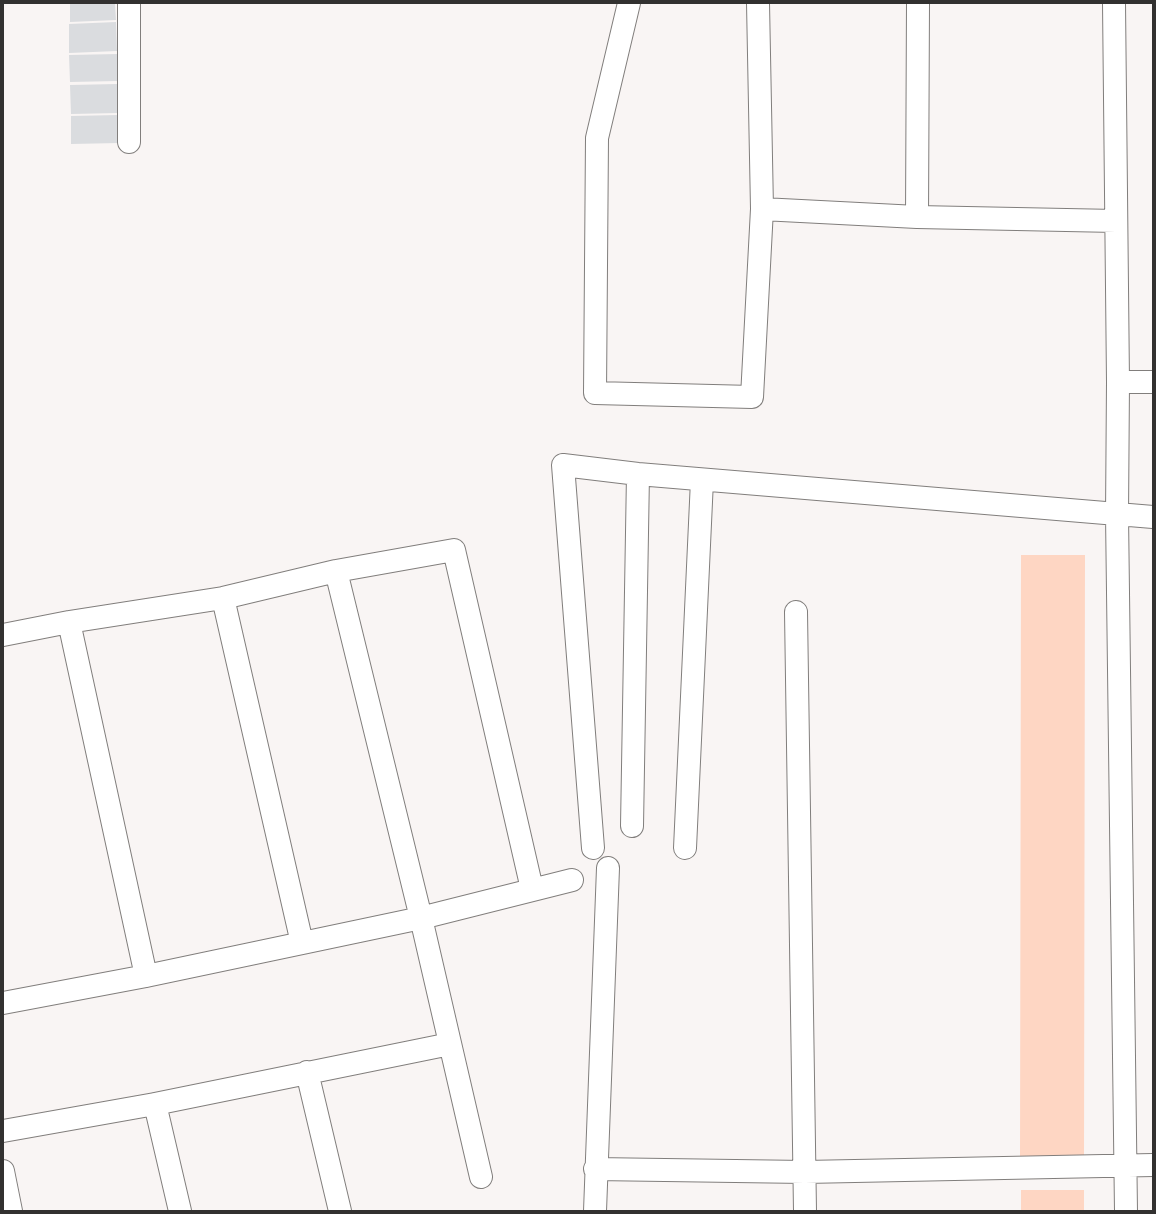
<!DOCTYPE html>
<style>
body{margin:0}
#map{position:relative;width:1156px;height:1214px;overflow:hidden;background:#f9f5f4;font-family:"Fira Sans Condensed",sans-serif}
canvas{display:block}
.frame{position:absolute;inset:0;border:4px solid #323130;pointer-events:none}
</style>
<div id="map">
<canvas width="1156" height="1214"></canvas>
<div class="frame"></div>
</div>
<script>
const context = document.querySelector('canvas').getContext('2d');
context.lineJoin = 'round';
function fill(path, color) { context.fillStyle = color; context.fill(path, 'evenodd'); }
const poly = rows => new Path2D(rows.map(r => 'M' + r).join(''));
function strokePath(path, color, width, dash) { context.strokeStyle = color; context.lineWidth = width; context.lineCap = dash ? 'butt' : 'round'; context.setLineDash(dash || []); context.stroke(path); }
fill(poly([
 [1021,555,1085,555,1084,1157,1020,1158],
 [1021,1190,1084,1190,1084,1211,1021,1211]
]), '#fed6c3');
fill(poly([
 [70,3,115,3,116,20,70,22],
 [116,22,117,51,69,53,69,24],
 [118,54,118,81,70,82,69,55],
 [117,84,118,113,71,114,70,85],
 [118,115,119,143,71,144,71,116]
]), '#dadcdf');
const street = poly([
 [129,3,129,142],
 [629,3,597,138,595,393,752,397,762,209,758,3],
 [1114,3,1118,382,1117,515,1126,1211],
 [762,209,917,217,1116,221],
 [917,217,918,3],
 [1118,382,1153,382],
 [336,571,421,918,481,1177],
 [223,598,302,943],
 [796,612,805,1211],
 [69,622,146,976],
 [3,635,69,622,223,598,336,571,454,550,532,889],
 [632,826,638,474],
 [593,848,563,465,638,474,1153,517],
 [685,848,702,480],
 [3,1003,146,976,421,918,572,880],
 [307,1072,340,1211],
 [155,1104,180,1211],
 [3,1131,155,1104,450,1044],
 [595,1169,805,1172,1153,1165],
 [3,1171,11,1211],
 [595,1211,608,868]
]);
strokePath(street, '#817e7c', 24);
strokePath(street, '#fff', 22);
</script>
